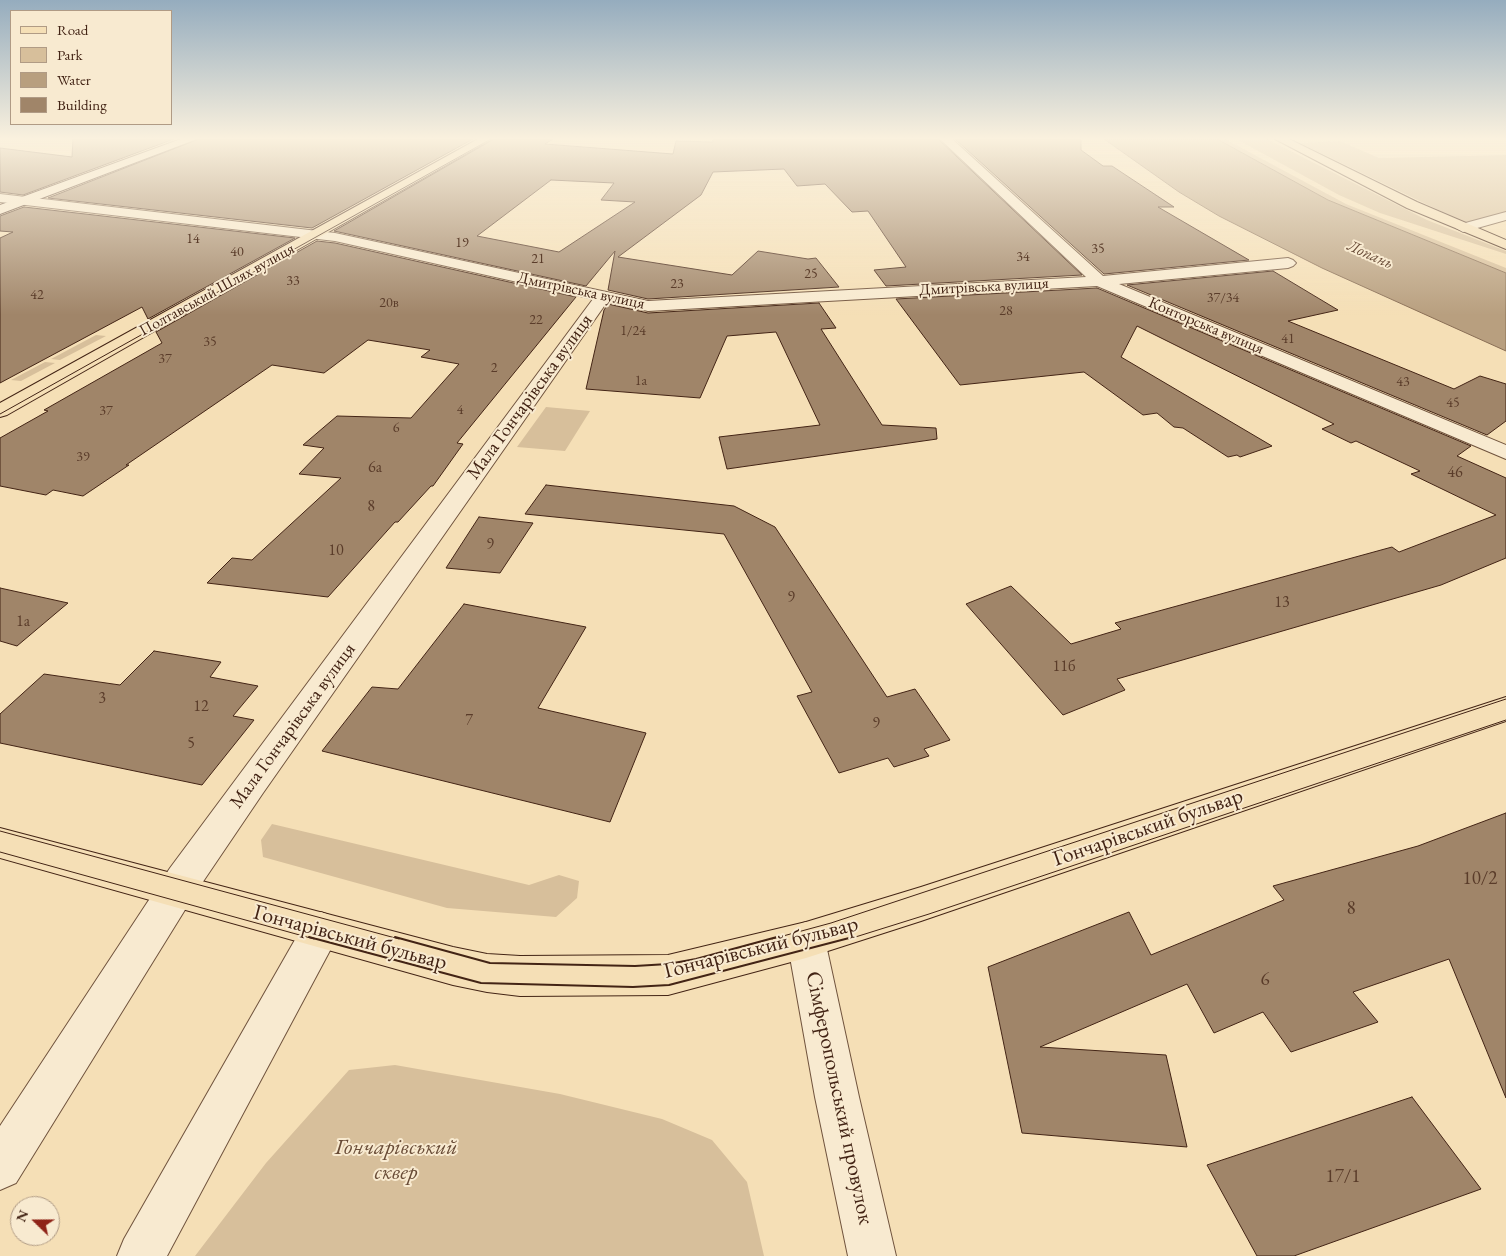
<!DOCTYPE html>
<meta charset="utf-8">
<style>
body{margin:0}
#map{position:relative;width:1506px;height:1256px;overflow:hidden;background:#f5dfb6;font-family:"EB Garamond",serif}
canvas{display:block}
.legend{position:absolute;left:10px;top:10px;width:162px;height:115px;box-sizing:border-box;background:#f8ead0;border:1px solid #b09b85;margin:0;padding:6px 9px;list-style:none;font-size:15px;color:#432415}
.legend li{display:flex;align-items:center;gap:10px;height:25px}
.legend b{width:25px;border:1px solid #b09b85}
.north{position:absolute;left:10px;top:1196px;width:50px;height:50px;box-sizing:border-box;background:#f8ead0;border:1px solid #b09b85;border-radius:50%;rotate:292deg;font-size:14px;font-weight:700;line-height:20px;text-align:center;color:#432415}
.north::after{content:'';display:block;margin:auto;width:18px;height:22px;background:#8f2418;clip-path:polygon(50% 0,100% 100%,50% 72%,0 100%)}
</style>
<div id="map">
<canvas width="1506" height="1256"></canvas>
<ul class="legend">
<li><b style="height:6px;background:#f5dfb6"></b>Road</li>
<li><b style="height:14px;background:#d7bf9b"></b>Park</li>
<li><b style="height:14px;background:#b89f7f"></b>Water</li>
<li><b style="height:14px;background:#a08569"></b>Building</li>
</ul>
<div class="north">N</div>
</div>
<script>
const context = document.querySelector('canvas').getContext('2d');
context.lineJoin = 'round';
function fill(path, color) { context.fillStyle = color; context.fill(path, 'evenodd'); }
const poly = rows => new Path2D(rows.map(r => 'M' + r).join(''));
function strokePath(path, color, width, dash) { context.strokeStyle = color; context.lineWidth = width; context.lineCap = dash ? 'butt' : 'round'; context.setLineDash(dash || []); context.stroke(path); }
function drawText(font, color, halo, rows, align = 'center') {
  context.font = font + ' "EB Garamond",serif'; context.lineWidth = 4; context.setLineDash([]); context.textBaseline = 'middle'; context.strokeStyle = halo; context.fillStyle = color; for (const [text, x, y, turn = 0] of rows) {
    context.save(); context.translate(x, y); context.rotate((+turn || 0) * Math.PI / 180); context.textAlign = isNaN(turn) ? turn : align; if (halo) context.strokeText(text, 0, 0); context.fillText(text, 0, 0); context.restore();
  }
}
fill(poly([
 [1217,139,1225,139,1346,204,1506,268,1506,273,1328,200],
 [1236,139,1267,139,1427,220,1506,251,1506,254,1380,213,1339,195],
 [1340,141,1379,158,1506,155,1506,214,1467,224,1300,143],
 [96,335,106,336,60,360,51,359],
 [45,362,55,363,21,381,11,380],
 [546,407,590,411,565,451,517,447],
 [272,824,529,885,559,875,579,881,577,898,556,917,447,908,263,857,261,840],
 [395,1065,560,1094,662,1119,712,1140,747,1182,764,1256,195,1256,266,1163,349,1070]
]), '#d7bf9b');
const water = poly([
 [1104,139,1217,139,1328,200,1506,273,1506,351,1322,268,1219,216,1179,192,1104,139]
]);
fill(water, '#b89f7f');
strokePath(water, '#896e55', 1);
const building = poly([
 [73,139,174,139,23,195,0,192,0,148,72,157,73,139],
 [199,139,473,139,312,228,48,198,199,139],
 [494,139,553,139,545,144,673,154,676,141,713,142,713,139,938,139,1082,275,886,286,874,270,906,267,868,211,852,212,825,184,797,186,784,169,713,172,701,195,618,257,732,275,758,251,808,259,816,258,839,287,648,299,608,290,615,251,586,286,334,231,494,139],
 [551,180,614,183,601,200,635,202,559,252,477,236,551,180],
 [955,139,1081,139,1081,150,1103,166,1112,166,1174,207,1158,207,1249,260,1104,274,955,139],
 [24,207,295,238,148,319,142,307,0,383,0,238,13,232,0,231,0,216,24,207],
 [317,241,335,243,576,297,457,443,463,444,433,486,431,486,398,522,395,522,328,597,207,583,232,558,252,560,341,478,299,474,324,448,303,445,337,416,411,418,459,364,421,357,430,350,368,340,324,373,272,365,126,465,129,465,83,496,53,490,46,495,0,486,0,438,48,411,44,410,162,343,156,332,317,241],
 [1273,271,1338,310,1288,321,1454,389,1480,376,1506,384,1506,421,1487,435,1127,285,1273,271],
 [1097,288,1471,446,1457,456,1506,478,1506,558,1441,585,1117,679,1125,690,1063,715,966,604,1011,586,1071,644,1121,629,1115,623,1392,547,1399,552,1496,515,1411,474,1420,471,1356,441,1351,443,1322,429,1334,424,1137,326,1121,357,1272,446,1240,457,1237,455,1228,457,1183,428,1174,427,1157,413,1143,415,1084,372,960,385,896,299,1097,288],
 [819,303,836,328,821,329,882,425,936,428,937,439,727,469,719,437,820,425,776,332,727,336,700,398,586,389,604,310,608,304,648,313,819,303],
 [546,485,734,506,775,527,887,697,915,689,950,740,924,749,929,756,894,767,888,758,839,773,797,696,812,692,724,534,525,514,546,485],
 [479,517,533,523,500,573,446,568,479,517],
 [0,588,68,603,17,646,0,641,0,588],
 [464,604,586,627,538,708,646,733,610,822,322,751,372,687,398,689,464,604],
 [154,651,221,662,210,677,258,686,233,716,254,720,202,785,0,743,0,714,44,674,120,685,154,651],
 [1506,813,1506,1098,1449,959,1353,992,1378,1022,1291,1052,1263,1012,1214,1033,1187,984,1040,1047,1166,1055,1187,1147,1022,1133,988,967,1129,912,1151,955,1284,900,1273,886,1418,846,1506,813],
 [1412,1097,1481,1189,1294,1256,1257,1256,1207,1165,1412,1097]
]);
fill(building, '#a08569');
strokePath(building, '#432415', 1);
const street = poly([
 [940,139,952,139,1103,276,1288,258,1293,260,1296,263,1293,266,1288,268,1119,284,1506,445,1506,459,1097,286,648,311,607,302,263,793,196,892,16,1183,0,1190,0,1126,170,868,593,299,335,241,0,202,0,194,335,233,648,301,1086,277,940,139],
 [1506,212,1506,220,1463,232,1456,228,1458,225,1506,212],
 [321,912,334,917,340,930,334,943,167,1256,117,1256,124,1239,308,917,321,912],
 [806,922,819,927,825,940,859,1097,896,1256,848,1256,815,1097,787,940,793,927,806,922]
]);
const secondary = poly([
 [181,139,197,139,0,214,0,205,181,139]
]);
const primary = poly([
 [478,139,492,139,7,415,0,417,0,403,478,139],
 [1275,139,1289,139,1417,202,1506,240,1506,249,1407,208,1275,139],
 [1506,697,1506,721,921,921,806,958,668,995,520,996,487,992,453,985,0,858,0,828,453,947,487,954,520,956,668,955,806,922,921,887,1506,697]
]);
strokePath(street, '#70533d', 2);
strokePath(secondary, '#432415', 2);
strokePath(primary, '#432415', 2);
fill(street, '#f8ead0');
fill(secondary, '#f8ead0');
fill(primary, '#f5dfb6');
strokePath(poly([
 [0,414,491,139],
 [0,831,399,939],
 [0,852,314,939],
 [772,939,831,923,1506,699],
 [849,939,929,914,1506,720]
]), '#432415', 1);
strokePath(poly([
 [309,937,481,983,633,987,669,985,853,937],
 [395,937,490,963,635,966,668,964,696,959,777,937]
]), '#432415', 2);
const sky = context.createLinearGradient(0, 0, 0, 315);
sky.addColorStop(0, '#95acbe');
sky.addColorStop(0.44, '#faf1de');
sky.addColorStop(1, '#faf1de00');
context.fillStyle = sky;
context.fillRect(0, 0, 1506, 315);
drawText('14px', '#5a3c2a', null, [
 ["14",193,239],
 ["19",462,243],
 ["35",1098,249],
 ["40",237,252],
 ["34",1023,257],
 ["21",538,259],
 ["25",811,274],
 ["33",293,281],
 ["23",677,284],
 ["42",37,295],
 ["37/34",1223,298],
 ["20в",389,303],
 ["28",1006,311],
 ["22",536,320],
 ["1/24",633,331],
 ["41",1288,339],
 ["35",210,342],
 ["37",165,359],
 ["2",494,368],
 ["1а",641,381],
 ["43",1403,382],
 ["45",1453,403],
 ["4",460,410],
 ["37",106,411],
 ["6",396,428],
 ["39",83,457]
]);
drawText('italic 16px', '#664935', '#f8ead0', [
 ["Лопань",1370,255,24]
]);
drawText('16px', '#432415', '#f8ead0', [
 ["Дмитрівська вулиця",984,287,-3],
 ["Полтавський Шлях вулиця",217,290,-29],
 ["Дмитрівська вулиця",581,291,12],
 ["Конторська вулиця",1206,326,23]
]);
drawText('16px', '#5a3c2a', null, [
 ["6а",375,468],
 ["46",1455,473],
 ["8",371,507],
 ["9",490,545],
 ["10",336,551],
 ["9",791,598],
 ["13",1282,603],
 ["1а",23,622],
 ["11б",1064,667],
 ["3",102,699],
 ["12",201,707],
 ["7",469,721],
 ["9",876,724],
 ["5",191,744]
]);
drawText('19px', '#432415', '#f8ead0', [
 ["Мала Гончарівська вулиця",530,397,-54],
 ["Мала Гончарівська вулиця",293,726,-54]
]);
drawText('19px', '#5a3c2a', null, [
 ["10/2",1480,879],
 ["8",1351,909],
 ["6",1265,980],
 ["17/1",1343,1177]
]);
drawText('22px', '#432415', '#f8ead0', [
 ["Гончарівський бульвар",1148,828,-19],
 ["Гончарівський бульвар",350,938,15],
 ["Гончарівський бульвар",761,948,-14],
 ["Сімферопольський провулок",839,1098,78]
]);
drawText('italic 22px', '#684b36', '#f8ead0', [
 ["Гончарівський",396,1148],
 ["сквер",396,1173]
]);
</script>
